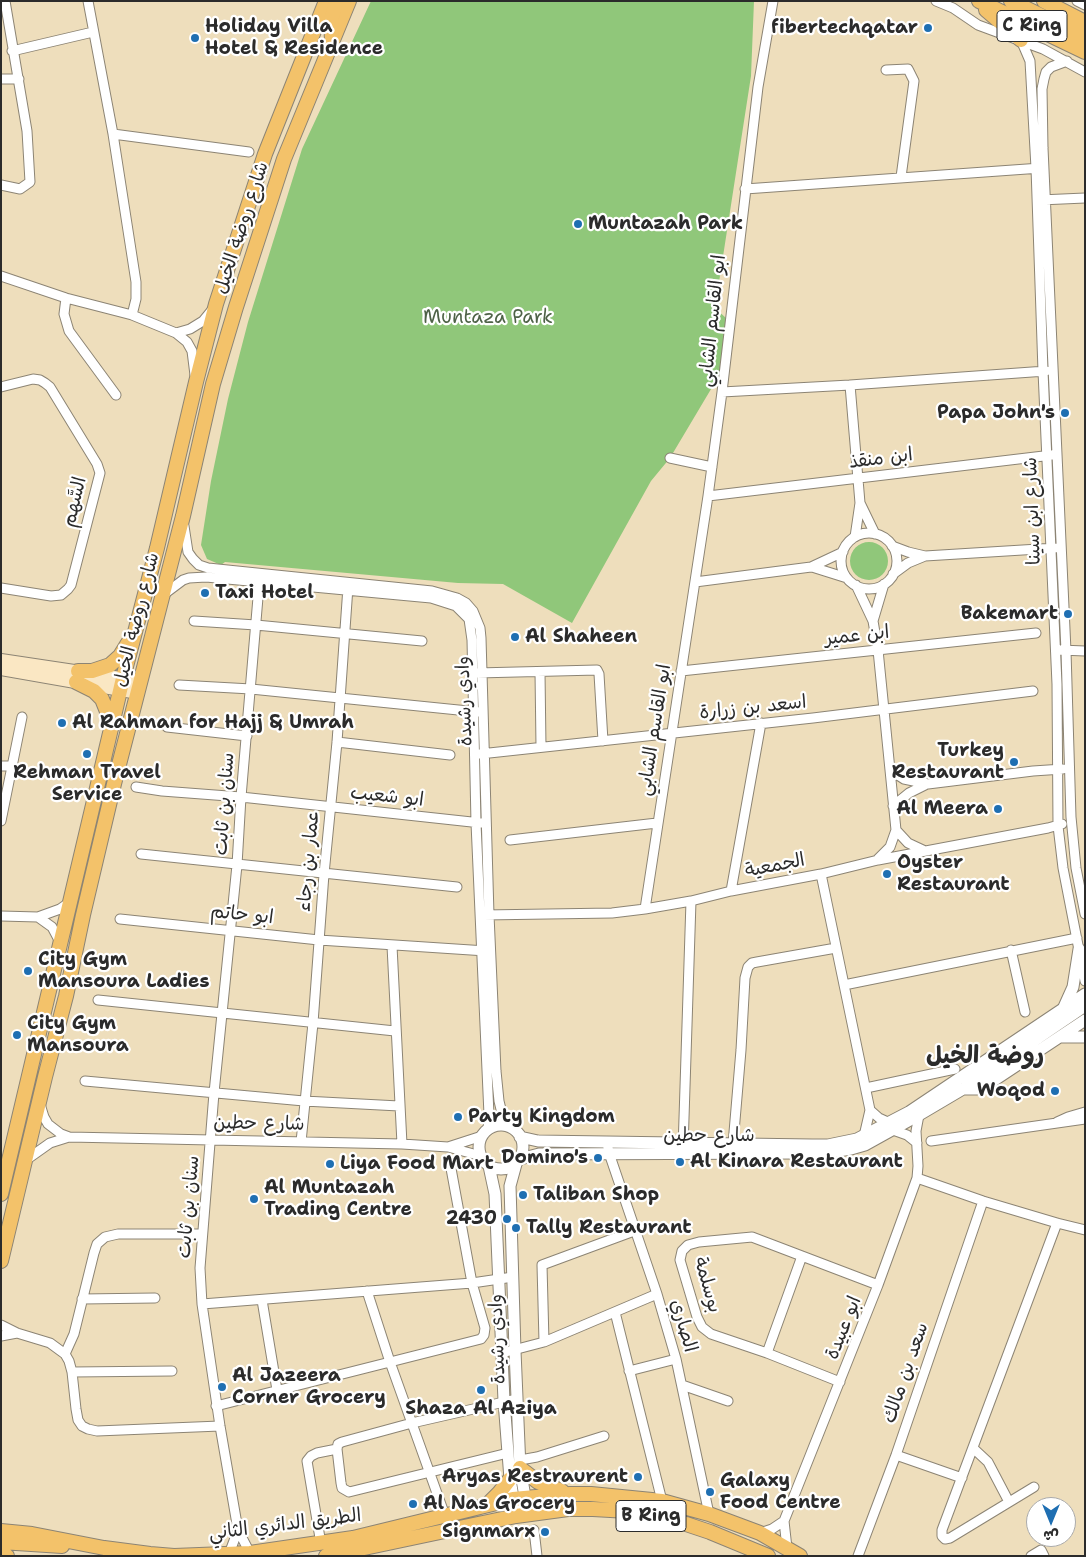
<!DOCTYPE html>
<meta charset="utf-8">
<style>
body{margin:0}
#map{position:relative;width:1086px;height:1557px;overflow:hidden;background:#eedebc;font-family:"Shantell Sans","Playpen Sans Arabic",sans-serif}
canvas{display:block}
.frame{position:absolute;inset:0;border:2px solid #2b2b2b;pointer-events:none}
.north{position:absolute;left:1026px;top:1497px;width:50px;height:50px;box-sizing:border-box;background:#fff;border:1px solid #aaa;border-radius:50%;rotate:180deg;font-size:14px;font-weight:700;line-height:20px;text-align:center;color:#2b2b2b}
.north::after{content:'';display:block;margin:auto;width:18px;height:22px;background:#1f6fb2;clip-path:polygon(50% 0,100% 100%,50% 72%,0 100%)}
</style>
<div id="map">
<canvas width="1086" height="1557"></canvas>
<div class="frame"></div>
<div class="north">ش</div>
</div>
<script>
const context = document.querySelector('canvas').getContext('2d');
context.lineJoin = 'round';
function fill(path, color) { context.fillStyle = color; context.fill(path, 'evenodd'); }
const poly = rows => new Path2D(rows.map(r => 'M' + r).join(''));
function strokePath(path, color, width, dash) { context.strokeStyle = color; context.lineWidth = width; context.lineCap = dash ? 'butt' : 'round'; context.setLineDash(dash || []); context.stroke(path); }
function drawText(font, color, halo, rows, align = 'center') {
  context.font = font + ' "Shantell Sans","Playpen Sans Arabic",sans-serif'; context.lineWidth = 4.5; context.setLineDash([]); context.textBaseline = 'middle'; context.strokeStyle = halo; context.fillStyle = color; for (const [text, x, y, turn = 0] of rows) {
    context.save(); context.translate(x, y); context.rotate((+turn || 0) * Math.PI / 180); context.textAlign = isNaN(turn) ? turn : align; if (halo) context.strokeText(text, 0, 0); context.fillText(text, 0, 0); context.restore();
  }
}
fill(poly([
 [371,1,754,1,751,76,715,308,726,318,720,374,670,458,651,481,572,623,503,584,458,583,225,562,221,565,207,559,201,545,211,481,228,399,248,322,302,149],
 '850 561a19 19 0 1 1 38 0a19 19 0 1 1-38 0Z'
]), '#90c77a');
const minor = poly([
 [88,1,113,134,136,282,136,299,132,315],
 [936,1,953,8,978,25,1043,49,1085,72],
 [1077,1,1085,5],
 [1021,40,1030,61,1036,168,1043,371,1057,684,1058,826,1063,868,1085,981],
 [12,51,93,32],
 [1067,61,1051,67,1046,72,1044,79,1042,89,1043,148,1066,651,1071,817,1076,868,1085,914],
 [886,70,908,69,914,81,901,177],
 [1,79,19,79],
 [113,134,249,152],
 [1,185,20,189,30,182,27,131,5,1],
 [745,189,1041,168],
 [1040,200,1085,198],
 [1,276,66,298,132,315,176,333,187,342,192,351,195,375],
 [66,298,64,314,69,331,116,395],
 [176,333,190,329,203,321,212,310],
 [850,385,860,503,855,537],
 [1,387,33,379,40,380,45,383,50,387,97,464,100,473,71,585,68,589,61,595,51,596,1,588],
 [722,392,850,385,1046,371],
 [670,458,712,467],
 [708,496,1052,455],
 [860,503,875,534],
 [184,526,188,552,193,559,199,565,208,568,432,591,457,598,466,603,473,611,480,628,481,638,489,915,496,1071,499,1101,505,1126],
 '841 561a28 28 0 1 1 56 0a28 28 0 1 1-56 0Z',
 [892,546,908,552,925,556,1055,548],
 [812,567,847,578],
 [893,574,908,563,925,556],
 [695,582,811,567,843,552],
 [856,585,873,621,878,650,896,830,890,847,878,859],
 [163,595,183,580,189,578,206,577,431,598,456,606,469,619,472,640,476,823,489,1115,488,1130],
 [194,621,256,625,422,641],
 [873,621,884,584],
 [1060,650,1085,651],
 [681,671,1036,633],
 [540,672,541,747],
 [477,673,597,670,599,674,603,741],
 [179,685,251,689,478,712],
 [167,727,247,736],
 [337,742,450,755],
 [480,754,813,718,1033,691],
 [1,766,12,766],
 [890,770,904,779,928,784,1033,771,1063,769],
 [136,787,162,791,241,797,481,823],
 [893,806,909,793,925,785],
 [1,821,22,717],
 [896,830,908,843,923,850],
 [510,840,657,823],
 [141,854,457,887],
 [821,874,870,1110,864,1136],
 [731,891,761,723],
 [645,909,708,496,722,392,758,87,773,1],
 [484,915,612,913,645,909,691,901,731,891,821,874,878,860,1048,828,1062,824],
 [1,916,38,917,60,909,70,902],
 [38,917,52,927,60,942],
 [120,919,319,940,486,951],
 [392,946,402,1144],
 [1011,950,1025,1012],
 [844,985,1077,938],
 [98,1000,395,1031],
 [85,1081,304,1101,399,1106],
 [866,1088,955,1069],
 [40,1104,44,1117,48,1124,61,1134,69,1137],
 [870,1110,879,1118,890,1123],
 [1057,1122,1068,1117,1085,1112],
 [893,1130,907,1135,917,1143],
 [931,1141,1085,1119],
 [301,1142,313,1023,324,874,337,742,348,587],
 [607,1142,609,1153,657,1294,676,1359,709,1514],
 [733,1144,741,1050,745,978,748,967,752,963,757,962,836,948],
 [448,1147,482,1136],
 [683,1149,691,901],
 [26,1160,50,1143,69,1137,402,1144,448,1147,481,1156],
 [917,1178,983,1201,1057,1223,1085,1230],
 [367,1291,390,1362,443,1510],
 [82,1299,155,1298],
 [262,1300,277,1390],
 [202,1304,472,1283,513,1277],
 [615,1312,662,1501],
 [1,1325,17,1333,50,1343,65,1354,69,1361,72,1372,76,1409,78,1420,82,1426,88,1429,97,1431,220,1426],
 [1,1336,17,1333],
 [544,1342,542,1265,634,1231],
 [502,1353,544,1342,657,1294],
 [767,1353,802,1256],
 [65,1354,74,1334,94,1253,97,1244,105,1237,118,1234,202,1234],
 [629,1371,676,1359],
 [72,1372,172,1371],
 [840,1382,767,1353,711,1334,702,1327,697,1317,680,1260,682,1251,688,1245,699,1242,752,1237,878,1285],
 [682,1385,728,1401],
 [216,1406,481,1339,484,1335,485,1328,472,1283,450,1163],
 [973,1448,988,1462,1009,1502],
 [337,1449,341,1483,342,1488,349,1492,508,1453],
 [337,1449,338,1444,342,1442,412,1423,517,1399],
 [896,1455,962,1478],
 [520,1460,537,1457,604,1436],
 [1034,1487,950,1538,945,1539,942,1536,942,1530,1057,1223],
 [534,1530,537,1556],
 [760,1533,772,1529,784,1521],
 [321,1544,307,1461,311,1456,317,1453,337,1449],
 [787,1548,784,1521,878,1285,917,1178,918,1166,916,1131,919,1115],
 [250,1553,238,1530,220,1426,202,1304,200,1268,214,1093,237,865,241,797,260,574],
 [229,1554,238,1530],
 [858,1556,896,1455,983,1201],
 [1031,1556,1041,1550,1044,1556]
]);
const tertiary = poly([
 [1064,1007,1073,987,1079,949],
 [1060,1037,1085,1037],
 [963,1089,977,1089,987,1085,1085,1020],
 '479 1147a22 22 0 1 1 44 0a22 22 0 1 1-44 0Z',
 [520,1137,538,1141,812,1145,828,1145,857,1139,909,1112,1085,994],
 [520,1159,539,1154,802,1153,825,1153,851,1149,865,1145,919,1115,963,1089,1085,1006],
 [516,1164,510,1186,515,1351,520,1468,528,1514],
 [489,1166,495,1194,504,1401,510,1479,516,1516]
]);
const secondary = poly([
 [1,660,141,681],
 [1,669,138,693]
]);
const primary = poly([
 [78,671,92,671,110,665,120,656,128,643],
 [76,682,94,691,102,699,112,724],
 [1,1194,123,678,157,548,196,382,216,304,265,154,326,1],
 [1,1261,45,1077,66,996,83,915,114,784,183,516,213,384,236,307,284,159,349,1],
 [520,1468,538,1482,562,1491],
 [487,1505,499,1493,510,1479],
 [1,1531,32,1534,104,1548,150,1554,174,1556,250,1553,353,1538,513,1499,570,1494,591,1494,662,1501,709,1514,760,1533,800,1556],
 [1,1542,62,1546],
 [1,1555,7,1556],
 [326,1556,516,1516,568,1509,593,1509,628,1511,686,1524,710,1532,768,1556]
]);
const trunk = poly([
 [979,1,1085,52],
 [1011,1,1085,37],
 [1044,1,1085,22],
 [986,10,1021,40],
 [332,40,331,21,336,1]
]);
strokePath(minor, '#8c8474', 11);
strokePath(tertiary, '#8c8474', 13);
strokePath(secondary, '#8c8474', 14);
strokePath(primary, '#8c8474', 16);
strokePath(trunk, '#8c8474', 16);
strokePath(minor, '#fff', 9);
strokePath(tertiary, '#fff', 11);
strokePath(secondary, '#fae7c3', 12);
strokePath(primary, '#f3c26a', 14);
strokePath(trunk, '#f3c26a', 14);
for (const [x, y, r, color] of [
 [928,28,5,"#1f6fb2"],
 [195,38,5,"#1f6fb2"],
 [578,224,5,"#1f6fb2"],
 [1065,413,5,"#1f6fb2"],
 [205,593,5,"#1f6fb2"],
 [1068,614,5,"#1f6fb2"],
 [515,637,5,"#1f6fb2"],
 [62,723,5,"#1f6fb2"],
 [87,754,5,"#1f6fb2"],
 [1014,762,5,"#1f6fb2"],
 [998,809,5,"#1f6fb2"],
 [887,874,5,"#1f6fb2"],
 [28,971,5,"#1f6fb2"],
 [17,1035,5,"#1f6fb2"],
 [1055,1091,5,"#1f6fb2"],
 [458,1117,5,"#1f6fb2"],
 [598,1158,5,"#1f6fb2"],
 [680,1162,5,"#1f6fb2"],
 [330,1164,5,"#1f6fb2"],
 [523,1195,5,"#1f6fb2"],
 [254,1199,5,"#1f6fb2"],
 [507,1219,5,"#1f6fb2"],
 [516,1228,5,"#1f6fb2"],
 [222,1387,5,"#1f6fb2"],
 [481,1390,5,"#1f6fb2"],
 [638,1477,5,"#1f6fb2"],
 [710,1492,5,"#1f6fb2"],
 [413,1504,5,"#1f6fb2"],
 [545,1532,5,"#1f6fb2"]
]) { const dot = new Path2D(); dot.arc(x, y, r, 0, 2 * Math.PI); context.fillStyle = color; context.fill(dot); strokePath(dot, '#fff', 2); }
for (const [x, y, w] of [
 [1032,26,70],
 [651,1516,70]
]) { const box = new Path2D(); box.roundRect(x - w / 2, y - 15.5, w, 31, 4); context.fillStyle = '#fff'; context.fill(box); strokePath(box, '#2b2b2b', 1); }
drawText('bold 18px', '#2b2b2b', null, [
 ["C Ring",1032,26],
 ["B Ring",651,1516]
]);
drawText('bold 19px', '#2b2b2b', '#fff', [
 ["Holiday Villa",205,27],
 ["Hotel & Residence",205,49],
 ["fibertechqatar",918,28,"right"],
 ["Muntazah Park",588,224],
 ["Papa John's",1055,413,"right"],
 ["Taxi Hotel",215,593],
 ["Bakemart",1058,614,"right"],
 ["Al Shaheen",525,637],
 ["Al Rahman for Hajj & Umrah",72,723],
 ["Turkey",1004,751,"right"],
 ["Restaurant",1004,773,"right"],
 ["Rehman Travel",87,773,"center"],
 ["Service",87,795,"center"],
 ["Al Meera",988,809,"right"],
 ["Oyster",897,863],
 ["Restaurant",897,885],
 ["City Gym",38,960],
 ["Mansoura Ladies",38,982],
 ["City Gym",27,1024],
 ["Mansoura",27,1046],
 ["Woqod",1045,1091,"right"],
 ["Party Kingdom",468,1117],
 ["Domino's",588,1158,"right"],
 ["Al Kinara Restaurant",690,1162],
 ["Liya Food Mart",340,1164],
 ["Al Muntazah",264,1188],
 ["Trading Centre",264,1210],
 ["Taliban Shop",533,1195],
 ["2430",497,1219,"right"],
 ["Tally Restaurant",526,1228],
 ["Al Jazeera",232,1376],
 ["Corner Grocery",232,1398],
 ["Shaza Al Aziya",481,1409,"center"],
 ["Aryas Restraurent",628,1477,"right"],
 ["Galaxy",720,1481],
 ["Food Centre",720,1503],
 ["Al Nas Grocery",423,1504],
 ["Signmarx",535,1532,"right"]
], 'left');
drawText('19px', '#2b2b2b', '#fff', [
 ["شارع روضة الخيل",242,228,-72],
 ["ابو القاسم الشابي",713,321,-84],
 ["ابن منقذ",881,459,-7],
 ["السَّهم",75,502,-76],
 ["شارع ابن سينا",1033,511,-92],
 ["شارع روضة الخيل",137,620,-76],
 ["ابن عمير",857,636,-6],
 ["وادي رشيدة",465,701,-92],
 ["اسعد بن زرارة",753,708,-6],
 ["ابو القاسم الشابي",655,730,-81],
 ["ابو شعيب",387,797,6],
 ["سنان بن ثابت",225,804,-86],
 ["عمار بن رجاء",309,861,-85],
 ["الجمعية",775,866,-11],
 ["ابو حاتم",242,915,6],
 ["شارع حطين",259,1124,1],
 ["شارع حطين",709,1136],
 ["سنان بن ثابت",189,1207,-85],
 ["بوسلمة",707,1285,74],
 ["الصاري",683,1326,74],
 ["ابو عبيدة",844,1328,-68],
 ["وادي رشيدة",498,1339,-92],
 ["سعد بن مالك",906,1373,-71],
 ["الطريق الدائري الثاني",285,1525,-7]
]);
drawText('19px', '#4e6247', '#fff', [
 ["Muntaza Park",488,318]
]);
drawText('bold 24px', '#2b2b2b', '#fff', [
 ["روضة الخيل",985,1057]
]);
</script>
